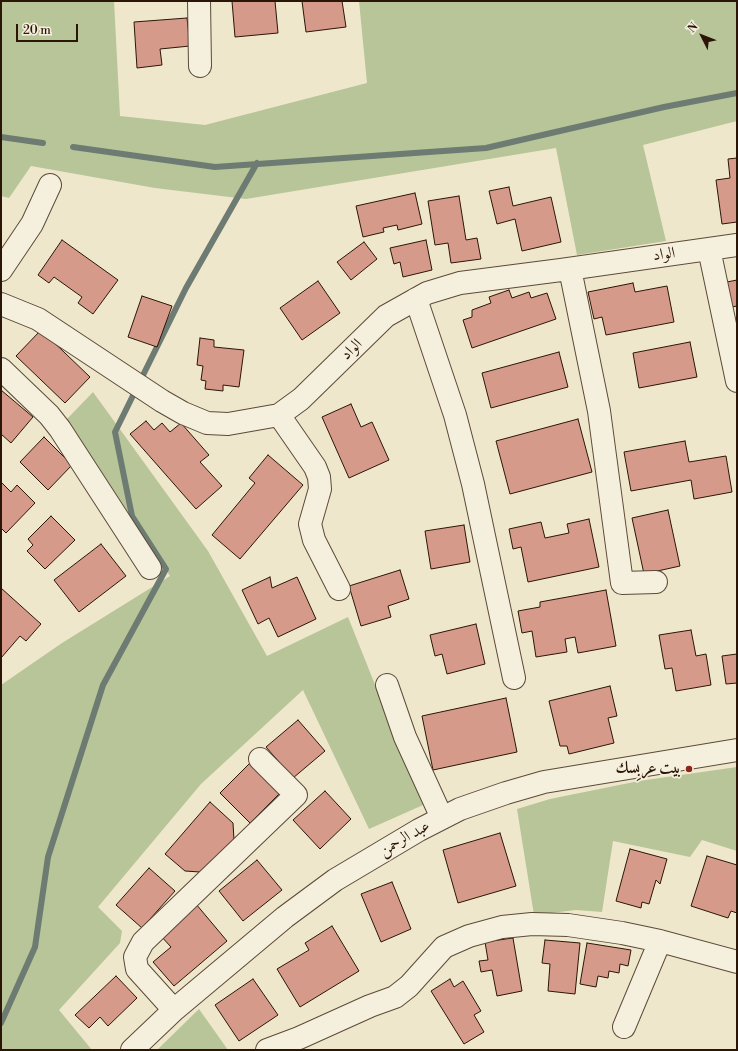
<!DOCTYPE html>
<meta charset="utf-8">
<style>
body{margin:0}
#map{position:relative;width:738px;height:1051px;overflow:hidden;background:#efe7cb;font-family:"Libre Bodoni",serif}
canvas{display:block}
.frame{position:absolute;inset:0;border:2px solid #2b1507;pointer-events:none}
.north{position:absolute;left:682px;top:16px;width:40px;height:40px;-webkit-text-stroke:3px #f5efdd;paint-order:stroke;rotate:312deg;font-size:11px;font-weight:700;line-height:16px;text-align:center;color:#2b1507}
.north::after{content:'';display:block;margin:auto;width:14px;height:18px;background:#2b1507;clip-path:polygon(50% 0,100% 100%,50% 72%,0 100%)}
.scale{position:absolute;left:16px;top:24px;width:62px;height:18px;box-sizing:border-box;border:2px solid #2b1507;border-top:0;padding-left:5px;font-size:12px;line-height:14px;white-space:nowrap;color:#2b1507;-webkit-text-stroke:3px #f5efdd;paint-order:stroke}
</style>
<div id="map">
<canvas width="738" height="1051"></canvas>
<div class="frame"></div>
<div class="north">N</div>
<div class="scale">20 m</div>
</div>
<script>
const context = document.querySelector('canvas').getContext('2d');
context.lineJoin = 'round';
function fill(path, color) { context.fillStyle = color; context.fill(path, 'evenodd'); }
const poly = rows => new Path2D(rows.map(r => 'M' + r).join(''));
function strokePath(path, color, width, dash) { context.strokeStyle = color; context.lineWidth = width; context.lineCap = dash ? 'butt' : 'round'; context.setLineDash(dash || []); context.stroke(path); }
function drawText(font, color, halo, rows, align = 'center') {
  context.font = font + ' "Libre Bodoni",Amiri,serif'; context.lineWidth = 3.5; context.setLineDash([]); context.textBaseline = 'middle'; context.strokeStyle = halo; context.fillStyle = color; for (const [text, x, y, turn = 0] of rows) {
    context.save(); context.translate(x, y); context.rotate((+turn || 0) * Math.PI / 180); context.textAlign = isNaN(turn) ? turn : align; if (halo) context.strokeText(text, 0, 0); context.fillText(text, 0, 0); context.restore();
  }
}
fill(poly([
 [1,1,114,1,120,116,205,125,367,83,359,1,737,1,737,121,643,145,666,241,577,255,556,148,246,199,155,188,31,166,9,198,1,196],
 [93,392,208,551,267,656,348,617,423,805,369,829,303,690,201,784,98,907,122,931,120,943,59,1010,92,1050,1,1050,1,685,62,643,170,576,67,419],
 [737,767,737,851,702,840,690,857,613,841,602,912,576,910,534,915,517,809,550,799,639,781],
 [199,1009,228,1050,157,1050]
]), '#b7c598');
strokePath(poly([
 [1,137,43,143],
 [73,147,215,167,486,148,664,107,737,93],
 [1,1023,35,947,48,857,103,685,166,569,132,516,115,432,186,288,257,163]
]), '#6e7b72', 6);
const building = poly([
 [232,1,275,1,278,33,235,37,232,1],
 [302,1,342,1,346,27,306,32,302,1],
 [187,18,190,46,160,49,162,65,137,68,134,22,187,18],
 [737,158,737,222,722,224,716,180,730,178,728,159,737,158],
 [509,187,513,206,551,197,561,242,522,251,515,219,497,224,489,191,509,187],
 [415,193,422,224,398,230,397,225,383,228,384,232,363,237,356,206,415,193],
 [459,196,466,240,477,238,481,259,451,263,448,243,435,245,428,201,459,196],
 [62,240,118,280,93,314,78,303,82,297,54,277,49,283,38,275,62,240],
 [426,240,432,270,403,277,400,262,394,264,390,248,426,240],
 [364,242,377,259,351,280,337,262,364,242],
 [737,280,737,306,732,307,727,282,737,280],
 [318,281,340,313,302,340,280,308,318,281],
 [633,283,635,292,667,286,674,322,606,335,602,317,594,319,588,292,633,283],
 [509,290,512,298,529,292,531,298,547,293,556,319,472,348,463,320,472,317,472,310,491,303,489,297,509,290],
 [142,296,172,306,157,347,128,337,142,296],
 [41,330,90,377,65,403,16,356,41,330],
 [200,338,214,340,214,347,244,350,239,387,223,385,223,391,205,389,206,381,201,380,203,366,197,365,200,338],
 [690,342,697,377,639,388,633,353,690,342],
 [559,352,568,387,491,408,482,373,559,352],
 [1,390,33,417,11,443,1,434,1,390],
 [351,404,361,427,372,422,389,460,349,478,322,417,351,404],
 [578,419,592,472,510,494,496,441,578,419],
 [146,421,154,430,162,423,170,432,181,423,209,455,200,462,222,486,196,509,130,434,146,421],
 [44,437,72,465,48,490,20,462,44,437],
 [685,441,689,462,726,456,732,492,694,499,691,480,631,491,624,452,685,441],
 [268,455,303,485,240,559,212,535,255,483,249,478,268,455],
 [1,482,11,492,17,485,35,503,6,533,1,528,1,482],
 [668,510,680,566,644,574,632,518,668,510],
 [51,516,75,540,45,569,27,551,33,545,28,539,51,516],
 [589,519,599,567,528,582,521,547,513,549,509,529,541,522,545,538,569,533,567,524,589,519],
 [464,525,470,562,431,569,425,531,464,525],
 [101,544,126,576,79,612,54,580,101,544],
 [400,570,409,599,388,606,391,617,361,626,349,586,400,570],
 [270,577,272,588,297,577,316,619,278,637,269,618,258,624,242,590,270,577],
 [1,588,41,624,26,641,20,636,1,658,1,588],
 [606,590,616,646,578,653,575,637,565,639,567,652,536,657,532,631,522,633,518,611,540,607,540,602,606,590],
 [476,624,485,664,447,674,442,654,435,656,430,635,476,624],
 [691,630,696,656,706,654,711,685,676,691,672,668,665,669,659,635,691,630],
 [737,654,737,683,726,684,722,656,737,654],
 [610,686,617,716,608,718,614,743,569,754,567,746,560,746,549,701,610,686],
 [506,698,517,752,433,770,422,716,506,698],
 [298,720,325,751,293,778,266,747,298,720],
 [252,761,282,791,250,823,220,793,252,761],
 [325,791,351,819,320,849,293,820,325,791],
 [210,802,233,823,234,840,200,872,185,871,165,854,210,802],
 [500,833,516,886,458,903,443,850,500,833],
 [630,849,667,859,660,884,656,880,649,904,642,902,641,908,616,901,630,849],
 [707,856,737,865,737,913,731,911,728,918,691,906,707,856],
 [257,860,282,890,243,921,219,891,257,860],
 [149,868,175,891,142,928,116,905,149,868],
 [392,882,411,929,381,942,361,894,392,882],
 [196,904,227,941,174,986,153,962,171,947,160,935,196,904],
 [332,926,359,971,300,1007,277,969,309,950,305,943,332,926],
 [513,938,522,991,497,996,492,970,481,972,479,961,488,960,485,942,513,938],
 [545,940,580,943,575,994,548,991,550,964,542,963,545,940],
 [587,943,631,950,628,966,620,964,619,973,609,971,608,978,598,976,596,987,580,984,587,943],
 [116,976,137,998,108,1026,100,1017,89,1028,75,1015,116,976],
 [253,979,278,1015,239,1041,215,1005,253,979],
 [450,979,454,987,463,981,481,1011,474,1015,484,1032,464,1044,431,991,450,979]
]);
fill(building, '#d69a8b');
strokePath(building, '#2b1507', 1);
const minor = poly([
 [199,1,200,66],
 [709,249,737,381],
 [570,269,599,411,622,583,656,582],
 [1,270,32,224,50,185],
 [416,299,455,415,473,484,514,678],
 [1,304,38,319,162,401,183,413,207,423,228,424,279,415,301,399,386,316,427,293,460,283,561,270,737,245],
 [1,369,49,415,60,429,150,568],
 [279,415,315,467,319,477,320,489,310,524,314,540,339,589],
 [387,685,405,737,442,818],
 [174,1010,137,969,135,957,143,942,296,795,260,759],
 [624,1027,660,941],
 [132,1050,174,1010,285,917,335,880,419,830,460,809,506,793,544,782,737,750],
 [267,1050,299,1038,370,1006,395,997,409,986,444,947,469,936,502,927,532,924,568,925,622,933,660,941,737,962]
]);
strokePath(minor, '#5c4a38', 24);
strokePath(minor, '#f5efdd', 22);
for (const [x, y, r, color] of [
 [689,769,4,"#8f2418"]
]) { const dot = new Path2D(); dot.arc(x, y, r, 0, 2 * Math.PI); context.fillStyle = color; context.fill(dot); strokePath(dot, '#f5efdd', 1.5); }
drawText('16px', '#2b1507', '#f5efdd', [
 ["الواد",664,255,-8],
 ["الواد",352,350,-44],
 ["عبد الرحمن",405,839,-30]
]);
drawText('bold 16px', '#2b1507', '#f5efdd', [
 ["بيت عربِسك",681,769]
], 'right');
</script>
